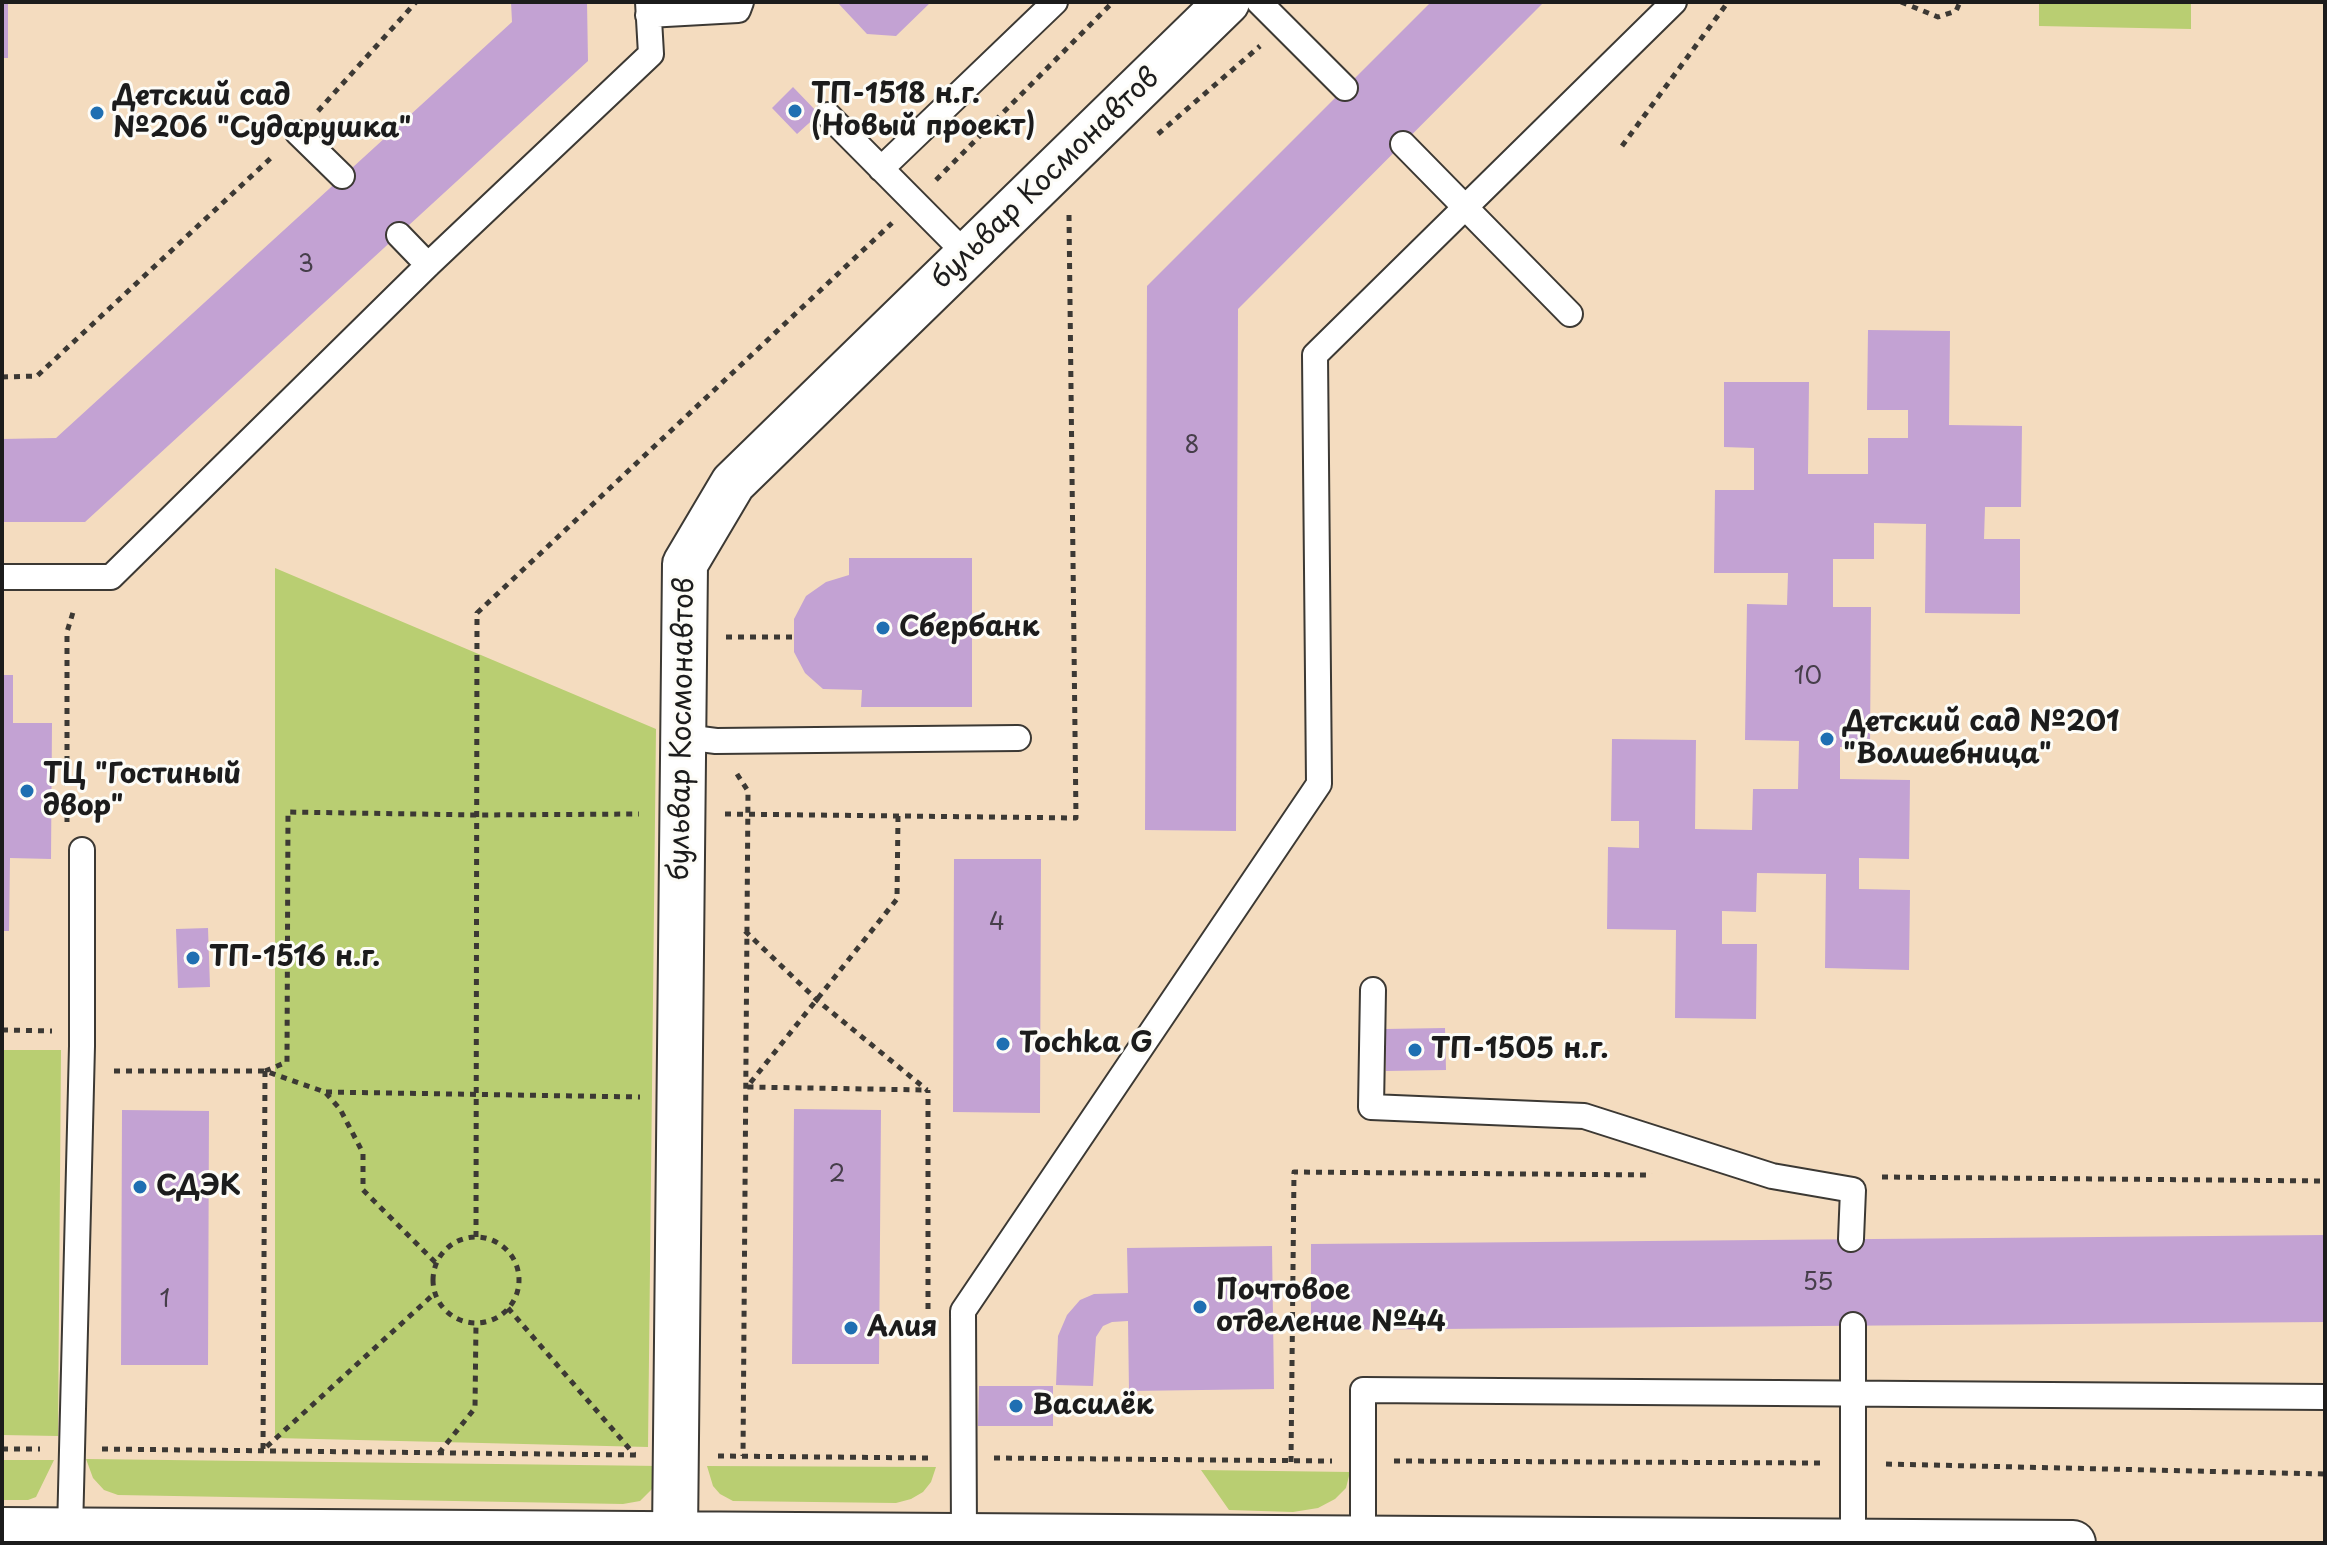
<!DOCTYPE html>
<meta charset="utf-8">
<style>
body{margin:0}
#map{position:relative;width:2327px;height:1545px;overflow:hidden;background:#f4dcbf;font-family:"Playpen Sans",sans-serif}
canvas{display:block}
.frame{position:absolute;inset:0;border:4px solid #1c1c1c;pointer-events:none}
</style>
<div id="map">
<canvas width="2327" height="1545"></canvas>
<div class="frame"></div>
</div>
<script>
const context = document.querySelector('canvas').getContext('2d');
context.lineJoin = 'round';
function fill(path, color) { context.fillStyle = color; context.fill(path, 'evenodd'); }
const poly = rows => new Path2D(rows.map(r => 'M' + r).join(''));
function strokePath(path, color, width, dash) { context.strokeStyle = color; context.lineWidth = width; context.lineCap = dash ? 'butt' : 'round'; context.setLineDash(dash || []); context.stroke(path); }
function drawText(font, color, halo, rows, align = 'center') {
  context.font = font + ' "Playpen Sans",sans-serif'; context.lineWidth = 6; context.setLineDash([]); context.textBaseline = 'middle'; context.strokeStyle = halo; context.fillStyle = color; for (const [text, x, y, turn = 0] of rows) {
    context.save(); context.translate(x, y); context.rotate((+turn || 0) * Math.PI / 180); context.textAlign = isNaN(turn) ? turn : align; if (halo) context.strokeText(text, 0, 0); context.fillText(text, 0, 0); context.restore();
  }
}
fill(poly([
 [2039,2,2191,2,2191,29,2039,26],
 [275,568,656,729,648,1447,275,1438],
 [2,1050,61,1050,58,1436,2,1435],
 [86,1459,660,1466,652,1489,640,1501,623,1504,118,1495,104,1490,93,1478],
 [2,1460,54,1460,36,1497,28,1500,2,1500],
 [707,1466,936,1467,931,1482,923,1492,911,1499,896,1503,733,1501,720,1494,713,1486],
 [1201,1470,1350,1472,1346,1488,1335,1499,1318,1508,1293,1512,1229,1510]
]), '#b9ce72');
fill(poly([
 [2,2,8,2,8,58,2,58],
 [511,2,587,2,588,61,85,522,2,522,2,439,56,438,512,22],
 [837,2,931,2,896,36,867,34],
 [1431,2,1544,2,1238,309,1236,831,1145,830,1147,286],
 [793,87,819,114,797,134,772,108],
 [1868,330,1950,331,1949,425,2022,426,2021,507,1985,507,1984,539,2020,539,2020,614,1925,613,1926,524,1874,523,1874,559,1833,559,1833,607,1871,607,1870,747,1840,747,1840,779,1910,780,1909,859,1859,858,1859,889,1910,890,1909,970,1825,968,1826,874,1757,873,1756,912,1722,911,1722,944,1757,944,1756,1019,1675,1018,1676,930,1607,929,1608,847,1639,848,1639,821,1611,821,1612,739,1696,740,1695,829,1752,830,1753,789,1798,789,1799,741,1745,740,1747,604,1787,605,1788,573,1714,573,1715,490,1754,490,1754,448,1724,447,1724,382,1809,382,1808,474,1868,474,1868,438,1908,438,1908,410,1867,410],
 [849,558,972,558,972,707,861,707,862,690,823,689,805,673,794,652,794,619,806,596,826,582,849,575],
 [2,675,13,675,13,723,52,723,51,859,10,858,9,931,2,931],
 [954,859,1041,859,1040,1113,953,1112],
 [208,928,210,987,178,988,176,929],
 [1445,1028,1446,1070,1386,1071,1385,1029],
 [794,1109,881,1110,879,1364,792,1364],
 [122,1110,209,1111,208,1365,121,1365],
 [2325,1235,2325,1322,1311,1330,1311,1244],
 [1272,1246,1274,1389,1129,1391,1128,1321,1112,1322,1103,1326,1096,1337,1093,1386,1056,1385,1058,1336,1067,1315,1080,1300,1094,1294,1128,1293,1127,1248],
 [979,1386,1053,1386,1053,1426,978,1426]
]), '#c3a2d3');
const service = poly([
 [1259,2,1345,88],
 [648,15,738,10,741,2],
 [828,115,967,255],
 [298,133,342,176],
 [1403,144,1570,314],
 [881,169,1055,2],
 [399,235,428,265],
 [2,577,111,577,428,265,651,54,648,2],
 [685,737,716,741,1018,738],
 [1373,990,1371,1107,1584,1116,1772,1176,1853,1190,1851,1239],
 [1853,1325,1853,1542],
 [70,1531,82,1046,82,850],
 [964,1536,963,1311,1319,784,1315,355,1674,2],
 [1363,1539,1363,1390,2325,1397]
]);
const minor = poly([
 [2,1530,2073,1543],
 [675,1534,685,564,733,483,1227,2]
]);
strokePath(service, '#3c3934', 28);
strokePath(minor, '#3c3934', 48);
strokePath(poly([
 [1901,2,1938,17,1956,11,1960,2],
 [318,111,416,2],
 [1158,134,1260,46],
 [1622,146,1728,2],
 [936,180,1113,2],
 [2,377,37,376,274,155],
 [726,637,793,637],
 [737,774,748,791,743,1456],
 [725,814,1076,818,1069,215],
 [898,816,897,899,747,1087,928,1090],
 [67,822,67,632,74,609],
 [745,931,818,1001,927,1090],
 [2,1030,52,1031],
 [114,1071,265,1071,325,1092,340,1109,363,1153,363,1190,436,1263],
 [265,1071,287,1062,288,812,478,815,639,814],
 [265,1071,263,1450,435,1293],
 [326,1092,640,1097],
 [1882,1177,2325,1181],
 [476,1237,477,613,892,223],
 '433 1280a43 43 0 1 1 86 0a43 43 0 1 1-86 0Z',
 [508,1308,634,1454],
 [928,1309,928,1090],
 [2,1449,40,1449],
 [102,1449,636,1455],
 [439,1453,475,1408,476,1323],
 [718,1456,932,1458],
 [994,1458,1332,1461],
 [1394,1461,1820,1463],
 [1291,1462,1294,1172,1652,1175],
 [1886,1464,2325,1474]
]), '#3c3934', 5, [6, 6]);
strokePath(service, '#fff', 24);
strokePath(minor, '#fff', 44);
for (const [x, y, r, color] of [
 [795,111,8,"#1f6fb2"],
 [97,113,8,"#1f6fb2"],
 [883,628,8,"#1f6fb2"],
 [1827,739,8,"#1f6fb2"],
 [27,791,8,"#1f6fb2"],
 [193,958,8,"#1f6fb2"],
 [1003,1044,8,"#1f6fb2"],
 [1415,1050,8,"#1f6fb2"],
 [140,1187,8,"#1f6fb2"],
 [1200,1307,8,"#1f6fb2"],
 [851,1328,8,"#1f6fb2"],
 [1016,1406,8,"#1f6fb2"]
]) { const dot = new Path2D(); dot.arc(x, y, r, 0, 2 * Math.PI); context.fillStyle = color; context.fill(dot); strokePath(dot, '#fdfcf7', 3); }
drawText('24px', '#463e4a', null, [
 ["3",306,265],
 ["8",1192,446],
 ["10",1808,677],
 ["4",997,923],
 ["2",837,1175],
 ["55",1818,1283],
 ["1",165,1300]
]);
drawText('bold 28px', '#1c1c1c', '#fdfcf7', [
 ["ТП-1518 н.г.",811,95],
 ["(Новый проект)",811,127],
 ["Детский сад",113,97],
 ["№206 \"Сударушка\"",113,129],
 ["Сбербанк",899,628],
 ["Детский сад №201",1843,723],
 ["\"Волшебница\"",1843,755],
 ["ТЦ \"Гостиный",43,775],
 ["двор\"",43,807],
 ["ТП-1516 н.г.",209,958],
 ["Tochka G",1019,1044],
 ["ТП-1505 н.г.",1431,1050],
 ["СДЭК",156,1187],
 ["Почтовое",1216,1291],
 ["отделение №44",1216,1323],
 ["Алия",867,1328],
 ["Василёк",1032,1406]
], 'left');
drawText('28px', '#1c1c1c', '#fdfcf7', [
 ["бульвар Космонавтов",1046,179,-44],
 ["бульвар Космонавтов",683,729,-89]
]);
</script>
